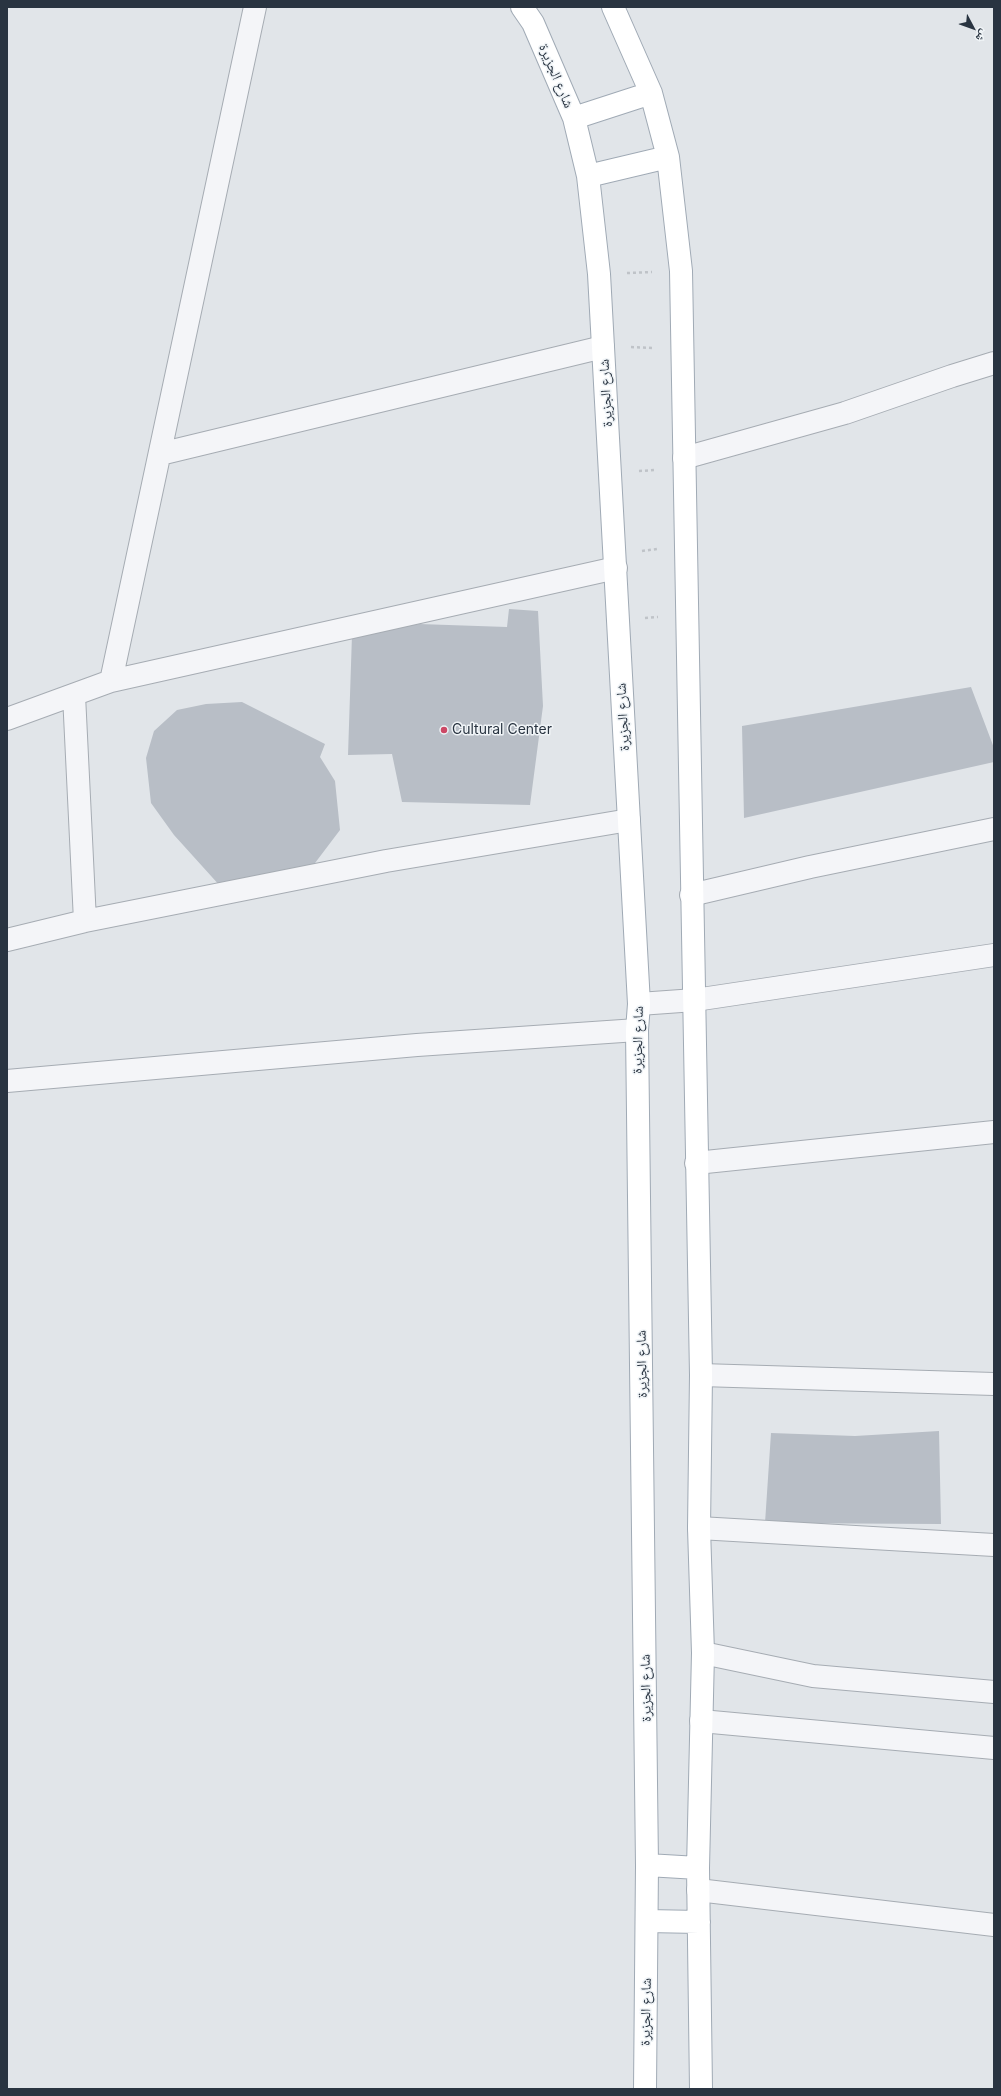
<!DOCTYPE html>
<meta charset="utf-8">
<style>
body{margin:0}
#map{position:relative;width:1001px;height:2096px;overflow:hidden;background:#e1e5e9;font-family:Inter,"Noto Naskh Arabic",sans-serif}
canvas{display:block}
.frame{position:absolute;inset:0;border:8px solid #293441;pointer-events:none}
.north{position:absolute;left:953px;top:8px;width:40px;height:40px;-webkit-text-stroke:3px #f0f4f7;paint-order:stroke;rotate:131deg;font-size:11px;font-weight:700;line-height:16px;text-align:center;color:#293441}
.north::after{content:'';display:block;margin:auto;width:14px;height:18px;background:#293441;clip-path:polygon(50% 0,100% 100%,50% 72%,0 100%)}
</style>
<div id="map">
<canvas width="1001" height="2096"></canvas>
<div class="frame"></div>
<div class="north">ش</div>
</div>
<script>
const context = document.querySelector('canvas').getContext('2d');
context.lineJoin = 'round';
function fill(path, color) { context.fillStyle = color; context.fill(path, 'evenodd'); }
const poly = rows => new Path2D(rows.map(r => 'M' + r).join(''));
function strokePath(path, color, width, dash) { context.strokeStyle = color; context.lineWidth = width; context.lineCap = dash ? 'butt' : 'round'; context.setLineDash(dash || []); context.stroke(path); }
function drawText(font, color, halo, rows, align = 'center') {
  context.font = font + ' Inter,"Noto Naskh Arabic",sans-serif'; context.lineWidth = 3; context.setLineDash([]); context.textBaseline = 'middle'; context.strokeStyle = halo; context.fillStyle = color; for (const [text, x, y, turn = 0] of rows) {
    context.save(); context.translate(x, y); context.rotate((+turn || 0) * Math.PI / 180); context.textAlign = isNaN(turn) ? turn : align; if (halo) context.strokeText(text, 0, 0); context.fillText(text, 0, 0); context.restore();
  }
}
fill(poly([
 [509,609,538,611,543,706,530,805,402,802,392,754,348,755,352,635,419,624,507,627],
 [971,687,994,748,994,762,744,818,742,726],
 [242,702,325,744,320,757,335,781,340,830,312,867,221,887,174,835,151,803,146,758,154,731,177,710,206,704],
 [939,1431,941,1524,765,1523,771,1433,855,1436]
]), '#b8bec6');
const minor = poly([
 [160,454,603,347],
 [684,458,845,413,952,376,994,363],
 [111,681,616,568],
 [74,695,85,921],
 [7,719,111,681,255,7],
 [691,895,810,867,994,829],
 [7,940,85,921,386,861,629,820],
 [639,1004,695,1000,994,955],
 [7,1081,417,1045,637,1030],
 [696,1163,994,1132],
 [701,1375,994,1384],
 [699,1528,994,1545],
 [703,1653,813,1676,994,1692],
 [701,1721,994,1748],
 [698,1890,994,1925]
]);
const primary = poly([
 [522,7,533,23,574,118,588,176,599,274,639,1004,637,1030,647,1865,645,2089],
 [613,7,651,93,668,157,681,271,701,1375,699,1528,703,1653,698,1868,701,2089],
 [574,118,651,93],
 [588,176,668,157],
 [647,1865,698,1868],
 [647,1921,699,1922]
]);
strokePath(minor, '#a6acb3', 24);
strokePath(primary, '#a0aab5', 24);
strokePath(poly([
 [627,273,652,272],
 [631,347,654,348],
 [639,471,656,470],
 [642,551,657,549],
 [645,618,658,617]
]), '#bfc3c8', 2.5, [3, 3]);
strokePath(minor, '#f4f5f8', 22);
strokePath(primary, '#fff', 22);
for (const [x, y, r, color] of [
 [444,730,4,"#cc4865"]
]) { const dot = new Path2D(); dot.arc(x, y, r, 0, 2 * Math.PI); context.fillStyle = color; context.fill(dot); strokePath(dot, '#f0f4f7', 1.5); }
drawText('14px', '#293441', '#f0f4f7', [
 ["شارع الجزيرة",556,76,67],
 ["شارع الجزيرة",606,393,-93],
 ["شارع الجزيرة",623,717,-93],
 ["شارع الجزيرة",638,1040,-89],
 ["شارع الجزيرة",642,1364,-91],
 ["شارع الجزيرة",646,1688,-91],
 ["شارع الجزيرة",646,2012,-89]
]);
drawText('14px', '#293441', '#f0f4f7', [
 ["Cultural Center",452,730]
], 'left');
</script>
